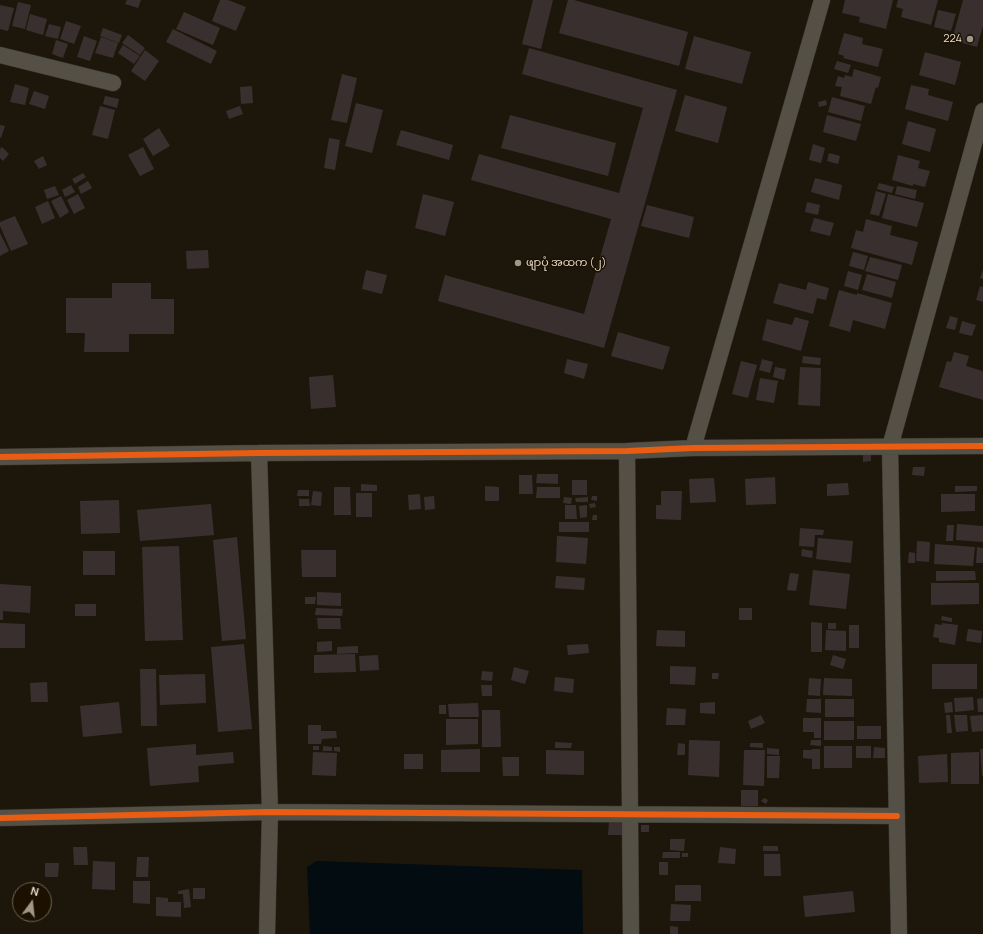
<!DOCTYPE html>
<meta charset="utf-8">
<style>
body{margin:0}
#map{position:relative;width:983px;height:934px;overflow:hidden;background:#1d170b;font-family:Manrope,sans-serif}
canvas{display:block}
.north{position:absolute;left:12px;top:882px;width:40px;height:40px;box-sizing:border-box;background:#1c1100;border:1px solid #6c6353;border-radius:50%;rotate:15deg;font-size:11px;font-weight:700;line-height:16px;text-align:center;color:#e5ddcf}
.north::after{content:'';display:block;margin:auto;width:14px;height:18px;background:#9f988a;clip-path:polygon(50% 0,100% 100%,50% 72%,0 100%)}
</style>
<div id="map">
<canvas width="983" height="934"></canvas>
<div class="north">N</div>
</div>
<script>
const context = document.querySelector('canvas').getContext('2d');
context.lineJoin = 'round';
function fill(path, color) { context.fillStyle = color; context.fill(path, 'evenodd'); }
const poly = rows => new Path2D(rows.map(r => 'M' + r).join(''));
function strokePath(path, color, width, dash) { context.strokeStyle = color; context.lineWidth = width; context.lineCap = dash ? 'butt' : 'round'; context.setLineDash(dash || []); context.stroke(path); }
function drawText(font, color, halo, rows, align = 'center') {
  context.font = font + ' Manrope,"Noto Sans Myanmar",sans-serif'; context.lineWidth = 3; context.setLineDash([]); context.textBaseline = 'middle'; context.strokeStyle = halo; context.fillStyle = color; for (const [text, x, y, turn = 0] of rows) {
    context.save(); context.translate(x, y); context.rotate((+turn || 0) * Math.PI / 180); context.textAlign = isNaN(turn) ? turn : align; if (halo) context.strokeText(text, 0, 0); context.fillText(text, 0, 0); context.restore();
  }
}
fill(poly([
 [317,861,582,870,583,934,310,934,307,867]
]), '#030c10');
fill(poly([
 [127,0,141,0,138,8,125,4],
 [220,0,228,0,246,7,236,31,212,21],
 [533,0,553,0,541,49,522,44],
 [568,0,574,0,688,32,679,66,559,33],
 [845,0,893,0,886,29,859,22,860,17,842,13],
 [898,0,938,0,931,25,901,17,903,9,896,7],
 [963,0,983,0,983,26,977,47,952,40],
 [18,2,31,5,25,29,12,26],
 [0,5,14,8,8,31,0,29],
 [938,10,956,14,951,31,934,27],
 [184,12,220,28,213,45,176,29],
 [30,14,47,19,43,35,26,30],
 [66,21,81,26,74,44,60,39],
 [49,24,61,27,58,39,45,36],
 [103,28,122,35,119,43,100,36],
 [173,29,217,51,211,64,166,42],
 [844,33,863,38,862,44,883,49,878,67,843,58,844,56,838,54],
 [128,35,145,48,140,55,122,43],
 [84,36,97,41,90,61,77,57],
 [694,36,751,52,742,84,685,69],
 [101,37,118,43,113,58,95,53],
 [56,40,68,44,63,58,52,54],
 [123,45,140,56,134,64,118,53],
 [529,48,677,90,604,348,438,301,445,275,584,314,611,219,471,180,479,154,619,193,643,108,522,74],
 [145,50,159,61,145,81,131,71],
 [925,52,961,62,955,85,919,75],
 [837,61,851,65,848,73,834,69],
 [854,69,881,77,878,88,876,87,871,104,840,96,842,87,835,86,838,76,844,78,845,75,852,77],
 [342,74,357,78,347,123,331,120],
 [15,84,29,88,25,105,10,102],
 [911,85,929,89,928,95,953,102,948,121,905,109],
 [252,86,253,103,241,104,240,87],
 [34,91,49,96,45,109,29,104],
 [685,95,727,107,718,143,675,131],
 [105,96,119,99,117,108,103,104],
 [832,97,865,106,861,121,828,112],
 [826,100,827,105,819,107,818,102],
 [356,103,383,110,372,153,345,146],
 [100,106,115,110,108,139,92,135],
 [240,106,243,114,229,119,226,111],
 [510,115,616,143,608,176,501,148],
 [827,115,861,124,856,141,823,132],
 [908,121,936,129,930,152,902,144],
 [0,125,5,126,1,138,0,137],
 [159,128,170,146,153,156,143,139],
 [401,130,453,145,449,160,396,145],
 [329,138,340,140,335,170,324,168],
 [813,144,825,148,821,163,809,160],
 [2,147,9,154,3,161,0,158,0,149],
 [143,147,154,169,140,176,128,155],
 [829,153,840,156,838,164,827,161],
 [898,155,920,161,918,168,930,171,925,187,913,184,913,186,892,180],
 [43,156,47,165,39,169,34,161],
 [83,173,86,177,75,184,72,179],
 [815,178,842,185,839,200,811,192],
 [88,181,92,188,81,194,78,187],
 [879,183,894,187,892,193,877,189],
 [71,185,75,192,65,197,62,190],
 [55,186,59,195,47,199,44,190],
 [897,186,917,190,915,199,895,194],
 [876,191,886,194,879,216,870,214],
 [78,194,85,208,74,214,67,200],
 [423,194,454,202,445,236,415,228],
 [888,194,924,203,917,227,882,218],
 [61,196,69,212,60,218,51,201],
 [48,201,55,218,42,224,35,207],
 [807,202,820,205,818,215,805,212],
 [647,205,694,217,689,238,641,226],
 [15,216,28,244,11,251,0,226,0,222],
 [814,218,834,223,830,236,810,231],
 [866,219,892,226,890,235,918,242,912,265,851,248,856,230,863,232],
 [0,233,9,251,0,256],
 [208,250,209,268,187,269,186,251],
 [853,252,868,256,864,270,849,266],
 [870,257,902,265,898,280,865,271],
 [983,269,983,279,980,278],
 [366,270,387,275,382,294,362,289],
 [848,271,862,275,858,290,844,286],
 [867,274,896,282,892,298,862,290],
 [808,282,829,288,826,300,817,298,813,314,773,303,779,283,806,290],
 [112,283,151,283,151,299,174,299,174,334,129,334,129,352,84,352,85,333,66,333,66,298,112,298],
 [980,286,983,287,983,302,976,300],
 [839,290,857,295,857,293,892,303,885,329,853,320,850,332,829,326],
 [950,316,958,318,955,330,946,328],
 [795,317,809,321,801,351,762,340,767,319,792,325],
 [962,321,976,325,972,336,959,333],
 [618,332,670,347,663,370,611,356],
 [954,352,969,356,966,366,983,371,983,400,939,387,947,361,951,362],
 [803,356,821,358,820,365,802,363],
 [567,359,588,364,584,379,564,373],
 [762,359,773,362,770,373,759,370],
 [741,361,757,365,748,398,732,394],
 [775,367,786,369,784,380,773,377],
 [800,367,821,368,820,406,798,405],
 [333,375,336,407,311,409,309,377],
 [760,378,778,381,774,403,756,400],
 [871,454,871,461,863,462,863,455],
 [913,467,925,467,924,476,912,475],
 [537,474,558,474,558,484,536,483],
 [519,475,532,475,533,494,519,494],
 [775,477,776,504,746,505,745,479],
 [714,478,716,502,690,503,689,479],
 [572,480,587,480,587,495,572,495],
 [848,483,849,495,827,496,827,484],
 [361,484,377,485,377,491,361,491],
 [485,486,499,487,499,501,485,501],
 [955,486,977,486,977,491,955,492],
 [334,487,350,487,351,515,334,515],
 [537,487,560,487,560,498,536,498],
 [298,490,309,490,309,496,297,496],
 [313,491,322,492,321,506,311,505],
 [661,491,682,491,681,520,656,519,656,505,661,505],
 [356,493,372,493,372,517,356,517],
 [420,494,421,509,409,510,408,495],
 [941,494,975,494,975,511,941,512],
 [434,496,435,509,425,510,424,497],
 [592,496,597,496,597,501,591,500],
 [564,497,572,498,571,504,563,503],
 [588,497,588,502,576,502,575,498],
 [299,499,309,499,310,506,299,506],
 [119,500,120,533,81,534,80,501],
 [595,503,596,507,590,508,589,504],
 [211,504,214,535,140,541,137,510],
 [565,505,576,505,577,519,565,519],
 [587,505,587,517,580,518,579,506],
 [593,515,597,515,597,520,592,520],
 [559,522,589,522,589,532,559,532],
 [957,524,983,526,983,542,956,540],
 [947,525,954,525,953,541,946,541],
 [800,528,824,530,823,535,815,535,814,547,799,546],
 [557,536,588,538,586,564,556,562],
 [237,537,246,639,222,641,213,540],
 [818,538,853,541,851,563,816,559],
 [917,541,930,542,929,562,916,561],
 [935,544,975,547,973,566,934,564],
 [179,546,183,640,145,641,142,547],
 [977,547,983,548,983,563,976,563],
 [802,549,813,551,812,558,801,556],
 [301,550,336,550,336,577,302,577],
 [83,551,115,551,115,575,83,575],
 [909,552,915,553,915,563,908,563],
 [813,570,850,574,846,609,809,605],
 [936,571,975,571,976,580,936,581],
 [790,573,799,574,796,591,787,590],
 [556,576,585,578,584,590,555,588],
 [931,583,979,583,979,604,931,605],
 [0,584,31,586,30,613,3,611,3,620,0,620],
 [317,592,341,593,341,606,317,605],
 [305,597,316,597,315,604,305,604],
 [75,604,96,604,96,616,75,616],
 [316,608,343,609,342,616,315,615],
 [739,608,752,608,752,620,739,620],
 [942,616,952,618,952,622,941,620],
 [317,618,340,618,341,629,318,629],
 [811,622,822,623,822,652,811,652],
 [0,623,25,624,25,648,0,648],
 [828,623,836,623,836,629,828,629],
 [942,623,958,625,955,645,939,642,939,638,933,637,935,624,942,625],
 [849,625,859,625,859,648,849,648],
 [968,629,982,631,981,643,966,641],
 [657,630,685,631,685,647,656,646],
 [826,630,846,631,846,651,825,650],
 [332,641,332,651,317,652,317,642],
 [244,644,252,729,218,732,211,647],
 [588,644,589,653,568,655,567,645],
 [358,646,358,653,337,654,337,647],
 [355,654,356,672,314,673,314,655],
 [378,655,379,670,360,671,359,656],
 [833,655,846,659,843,669,830,665],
 [932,664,977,664,977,689,932,689],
 [670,666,696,667,695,685,670,684],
 [514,667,529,671,525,684,511,680],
 [140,669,156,669,157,726,141,726],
 [482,671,493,672,492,681,481,680],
 [712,673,719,673,718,679,712,679],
 [205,674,206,703,160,705,159,675],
 [555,677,574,679,573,693,554,691],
 [809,678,821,679,820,696,808,695],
 [824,678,852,679,852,696,823,695],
 [47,682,48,702,31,702,30,683],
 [481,685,492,685,492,696,482,696],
 [973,697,974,710,955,712,954,698],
 [983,698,983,712,978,712,977,699],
 [807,699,821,699,821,713,806,712],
 [825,699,854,699,854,717,825,717],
 [119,702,122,733,83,737,80,706],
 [715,702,715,714,700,713,700,703],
 [952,702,953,712,945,713,944,703],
 [478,703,479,717,449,717,448,704],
 [439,705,446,705,446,714,439,714],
 [667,708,686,709,685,725,666,725],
 [482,710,500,710,501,747,482,747],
 [761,715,765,723,751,729,748,721],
 [946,715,950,715,952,733,947,733],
 [954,715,967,715,968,731,956,732],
 [983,715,983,731,972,732,970,716],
 [803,718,821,718,821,738,814,738,814,732,803,732],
 [446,719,478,719,478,744,446,745],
 [824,721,854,721,854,740,824,740],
 [308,725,321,725,321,731,336,731,337,738,322,739,321,744,308,744],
 [857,726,881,726,881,739,857,739],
 [689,740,720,741,719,777,688,775],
 [811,740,821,740,821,746,810,745],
 [555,742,572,743,571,748,555,748],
 [678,743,685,744,685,755,677,755],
 [750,743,763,743,763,748,750,747],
 [196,744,196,755,233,752,234,763,198,766,199,782,150,786,147,748],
 [313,746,319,746,319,750,313,750],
 [323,746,332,747,332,751,323,751],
 [824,746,852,746,852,768,824,768],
 [856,746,871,746,871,758,856,758],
 [334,747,340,747,340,752,334,751],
 [874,747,885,748,885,758,873,758],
 [767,748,779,749,779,755,767,754],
 [480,749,480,772,441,772,441,750],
 [812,749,820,749,820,769,812,769,812,759,803,758,803,750,812,750],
 [980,749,983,749,983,776,982,776],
 [546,750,584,751,584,775,546,774],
 [744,750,765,750,764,786,743,785],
 [313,752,337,753,336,776,312,775],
 [979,752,979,784,951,784,951,753],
 [404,754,423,754,423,769,404,769],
 [947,754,948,782,919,783,918,756],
 [767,756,780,756,779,778,767,778],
 [502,757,519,757,519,776,503,776],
 [741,790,758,790,758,806,741,806],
 [764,798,768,800,766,804,761,801],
 [609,821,623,822,622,835,608,835],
 [641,825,649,825,649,832,641,832],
 [670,839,685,839,684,851,670,850],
 [763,846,778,846,778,851,763,851],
 [73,847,87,847,88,865,74,865],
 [720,847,736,849,735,864,718,863],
 [663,852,680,852,680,858,662,858],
 [682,853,688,853,688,857,682,857],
 [764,854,780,854,781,876,764,876],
 [137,857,149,857,148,877,136,877],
 [93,861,115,862,115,890,92,889],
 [659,862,668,862,668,875,659,875],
 [45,863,59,863,58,877,45,877],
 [133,881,150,881,150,904,133,903],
 [675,885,701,885,701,901,675,901],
 [193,888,205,888,205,899,193,899],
 [189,889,191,907,184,908,183,894,178,894,178,891],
 [853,891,855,912,805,917,803,896],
 [156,897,168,898,168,902,181,902,181,917,156,916],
 [671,904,691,905,690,921,670,921],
 [670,926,678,927,678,934,670,934]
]), '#3a2f2f');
const minor = poly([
 [0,55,113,83],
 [693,448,822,0],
 [627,451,631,934],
 [259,453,270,812,267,934],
 [0,457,259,453,627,451,693,448,983,446],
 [0,818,270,812,897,816],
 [899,934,890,447,983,111]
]);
strokePath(minor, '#38332c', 17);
strokePath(minor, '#545046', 16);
strokePath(poly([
 [0,457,259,453,627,451,693,448,983,446],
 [0,818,270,812,897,816]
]), '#e95d12', 6);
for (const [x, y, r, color] of [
 [970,39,4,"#9f988a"],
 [518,263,4,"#9f988a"]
]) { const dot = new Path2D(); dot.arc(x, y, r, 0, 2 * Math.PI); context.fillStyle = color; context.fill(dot); strokePath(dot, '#1c1100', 1.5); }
drawText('11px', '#e5ddcf', '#1c1100', [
 ["224",962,39],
 ["ဖျာပုံ အထက (၂)",526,263,"left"]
], 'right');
</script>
